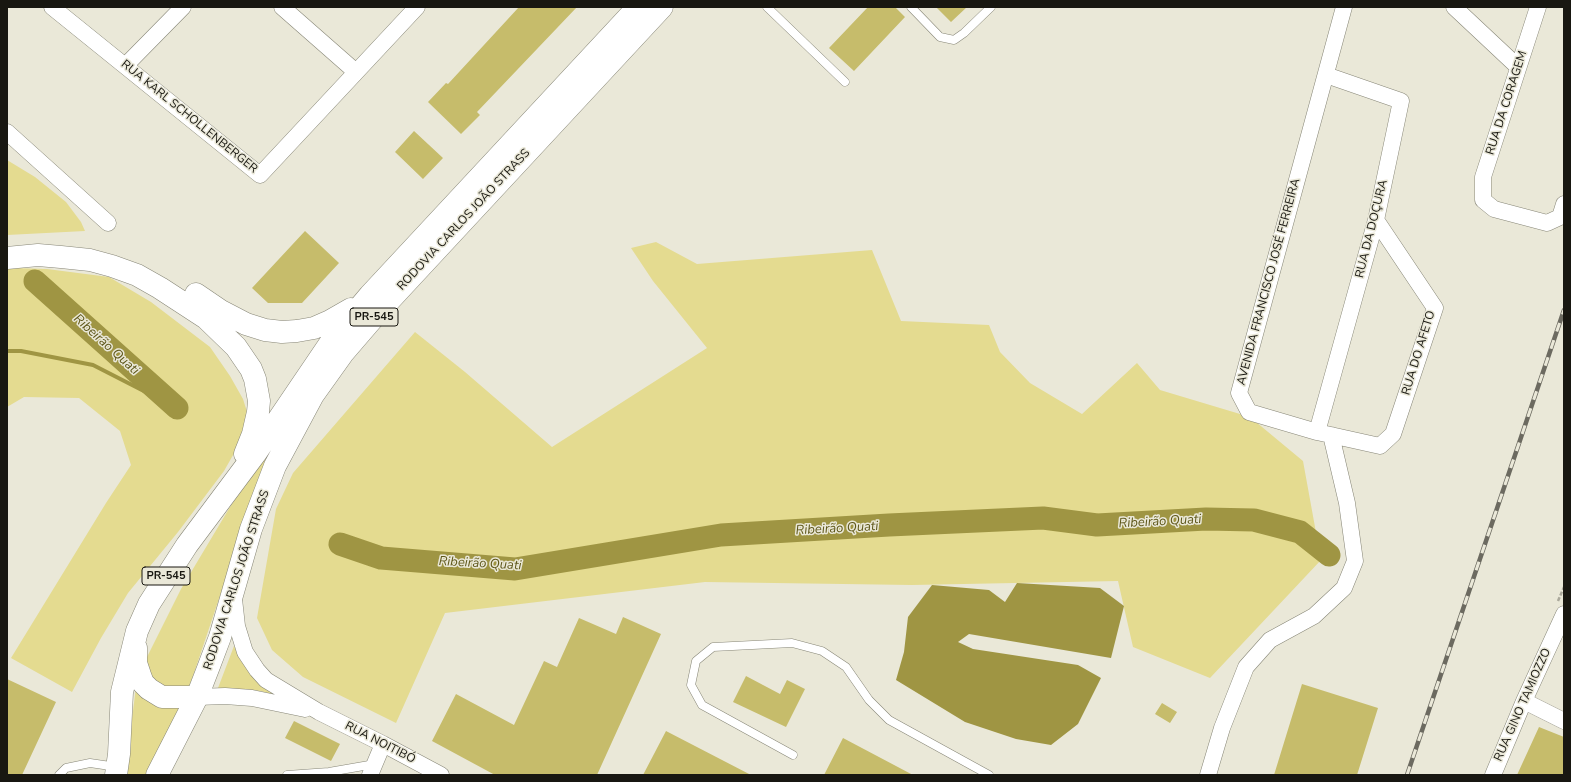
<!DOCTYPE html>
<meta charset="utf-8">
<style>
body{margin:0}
#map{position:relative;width:1571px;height:782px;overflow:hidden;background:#eae8d8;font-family:"Nunito Sans",sans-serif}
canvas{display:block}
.frame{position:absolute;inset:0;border:8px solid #181711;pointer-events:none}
</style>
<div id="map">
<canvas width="1571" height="782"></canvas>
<div class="frame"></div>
</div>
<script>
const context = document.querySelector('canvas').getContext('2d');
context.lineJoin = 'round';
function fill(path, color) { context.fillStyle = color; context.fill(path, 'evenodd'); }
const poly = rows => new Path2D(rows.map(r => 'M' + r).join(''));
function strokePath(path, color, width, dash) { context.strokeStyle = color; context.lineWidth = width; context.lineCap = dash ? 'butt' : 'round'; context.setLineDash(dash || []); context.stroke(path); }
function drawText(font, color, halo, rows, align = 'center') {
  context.font = font + ' "Nunito Sans",sans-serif'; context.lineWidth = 3; context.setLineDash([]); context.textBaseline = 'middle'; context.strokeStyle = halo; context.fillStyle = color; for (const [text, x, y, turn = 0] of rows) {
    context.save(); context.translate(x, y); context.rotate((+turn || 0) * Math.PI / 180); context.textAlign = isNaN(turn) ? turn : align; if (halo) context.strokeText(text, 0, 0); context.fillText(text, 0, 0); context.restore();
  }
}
fill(poly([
 [7,160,35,177,66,202,81,222,85,231,7,235],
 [656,242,697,264,872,250,901,321,989,325,1000,352,1030,383,1082,414,1137,363,1160,390,1250,417,1303,461,1321,560,1210,678,1133,647,1118,581,912,585,705,582,445,613,396,723,303,677,272,650,257,618,276,509,293,473,415,332,465,372,552,447,707,348,653,281,631,248],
 [13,268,47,269,109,277,151,302,210,347,230,376,243,399,249,418,245,434,224,471,178,532,128,593,101,638,72,692,11,658,106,503,131,465,120,431,79,398,24,397,7,407,7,269],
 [279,429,227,575,190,685,187,689,177,691,153,681,146,659,181,589,230,507],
 [234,646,241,661,261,679,296,702,261,691,218,688],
 [136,687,183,705,146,775,125,775]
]), '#e4db90');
fill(poly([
 [1017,583,1100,588,1124,606,1111,658,969,634,958,642,973,649,1078,665,1101,678,1078,724,1051,745,1016,739,965,722,896,680,904,652,908,617,932,585,989,590,1005,602]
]), '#9f9543');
strokePath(poly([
 [7,351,21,351,93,365,177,408]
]), '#9f9543', 4);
strokePath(poly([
 [35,281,177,408],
 [340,544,381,558,515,569,721,535,889,525,1043,518,1097,525,1206,519,1254,520,1300,532,1329,555]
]), '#9f9543', 23);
fill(poly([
 [519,7,577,7,477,112,480,115,461,134,428,102,446,83,448,84],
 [868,7,895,7,905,17,854,71,829,48],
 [936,7,967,7,951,22],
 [414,131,443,158,423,179,395,152],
 [305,231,339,263,302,303,268,303,252,288],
 [623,617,661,634,597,775,495,775,432,741,456,694,514,725,544,661,557,667,579,618,616,634],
 [746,676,780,694,787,680,805,689,786,727,733,702],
 [7,679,56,702,22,775,7,775],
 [1302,684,1378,708,1357,775,1274,775],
 [1162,703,1177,712,1170,723,1155,714],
 [294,721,340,744,331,761,285,738],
 [1539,727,1564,737,1564,775,1517,775],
 [666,731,751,775,643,775],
 [843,738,913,775,824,775]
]), '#c6bc6b');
const lane = poly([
 [767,7,845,82],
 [911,7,940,37,954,40,964,33,991,7],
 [793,755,702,705,691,685,696,661,713,647,792,643,822,651,846,667,869,700,889,720,989,775],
 [59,775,66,768,90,763,117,767],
 [287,775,329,772,375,764]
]);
const street = poly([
 [52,7,260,175,417,7],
 [282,7,356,72],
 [1344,7,1239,393,1249,412,1317,432,1380,446,1393,434,1435,308,1376,220],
 [1454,7,1518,67],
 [1538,7,1483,177,1483,200,1494,209,1547,223,1560,217,1564,204],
 [125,66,183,7],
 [7,132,108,223],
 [1317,432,1376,220,1401,101,1326,75],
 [234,599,237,626,245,652,257,670,266,680,319,712,383,744,441,775],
 [197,697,225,696,252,698,305,709],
 [1524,701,1564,721],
 [370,775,383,744],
 [1208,775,1222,728,1246,667,1270,640,1314,616,1344,588,1355,561,1347,503,1331,435],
 [1493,775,1524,701,1564,614]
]);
const highway = poly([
 [7,258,38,255,61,257,90,260,112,266,137,275,160,288,206,318,236,347,251,369,255,379,259,401,258,412,253,434,245,454],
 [196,294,221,311,246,324,265,330,282,332,297,331,314,328,330,321,351,309],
 [136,648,136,663,140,675,143,683,149,689,162,697,197,697],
 [116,775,119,754,122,692,137,631,149,604,187,545,255,454,333,339,370,295,638,7],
 [157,775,197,697,209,666,220,637,251,529,275,466,313,395,343,353,374,317,662,7]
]);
strokePath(lane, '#878677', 9);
strokePath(street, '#878677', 17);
strokePath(highway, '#878677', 23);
strokePath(poly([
 [1558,601,1564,587]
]), '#aaa89b', 2.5, [4, 2]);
strokePath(lane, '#fff', 8);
strokePath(street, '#fff', 16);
strokePath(highway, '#fff', 22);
const rail = poly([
 [1407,775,1564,310]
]);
strokePath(rail, '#6c6a60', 4.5);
strokePath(rail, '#eae8d8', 3, [9]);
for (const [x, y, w] of [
 [374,317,48],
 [166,576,48]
]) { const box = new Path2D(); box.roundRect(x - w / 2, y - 9, w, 18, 3); context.fillStyle = '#eae8d8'; context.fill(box); strokePath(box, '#181711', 1); }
drawText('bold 11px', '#181711', null, [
 ["PR-545",374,317],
 ["PR-545",166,576]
]);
drawText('12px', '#181711', '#eae8d8', [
 ["RUA DA CORAGEM",1507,103,-72],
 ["RUA KARL SCHOLLENBERGER",189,117,39],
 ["RODOVIA CARLOS JOÃO STRASS",464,220,-47],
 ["RUA DA DOÇURA",1372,229,-76],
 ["AVENIDA FRANCISCO JOSÉ FERREIRA",1269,282,-75],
 ["RUA DO AFETO",1419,353,-73],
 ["RODOVIA CARLOS JOÃO STRASS",237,580,-72],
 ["RUA GINO TAMIOZZO",1523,705,-66],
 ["RUA NOITIBÓ",380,743,27]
]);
drawText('italic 13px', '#5f581b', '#eae8d8', [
 ["Ribeirão Quati",106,345,42],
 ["Ribeirão Quati",1160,522,-3],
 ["Ribeirão Quati",837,529,-3],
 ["Ribeirão Quati",480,564,3]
]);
</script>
